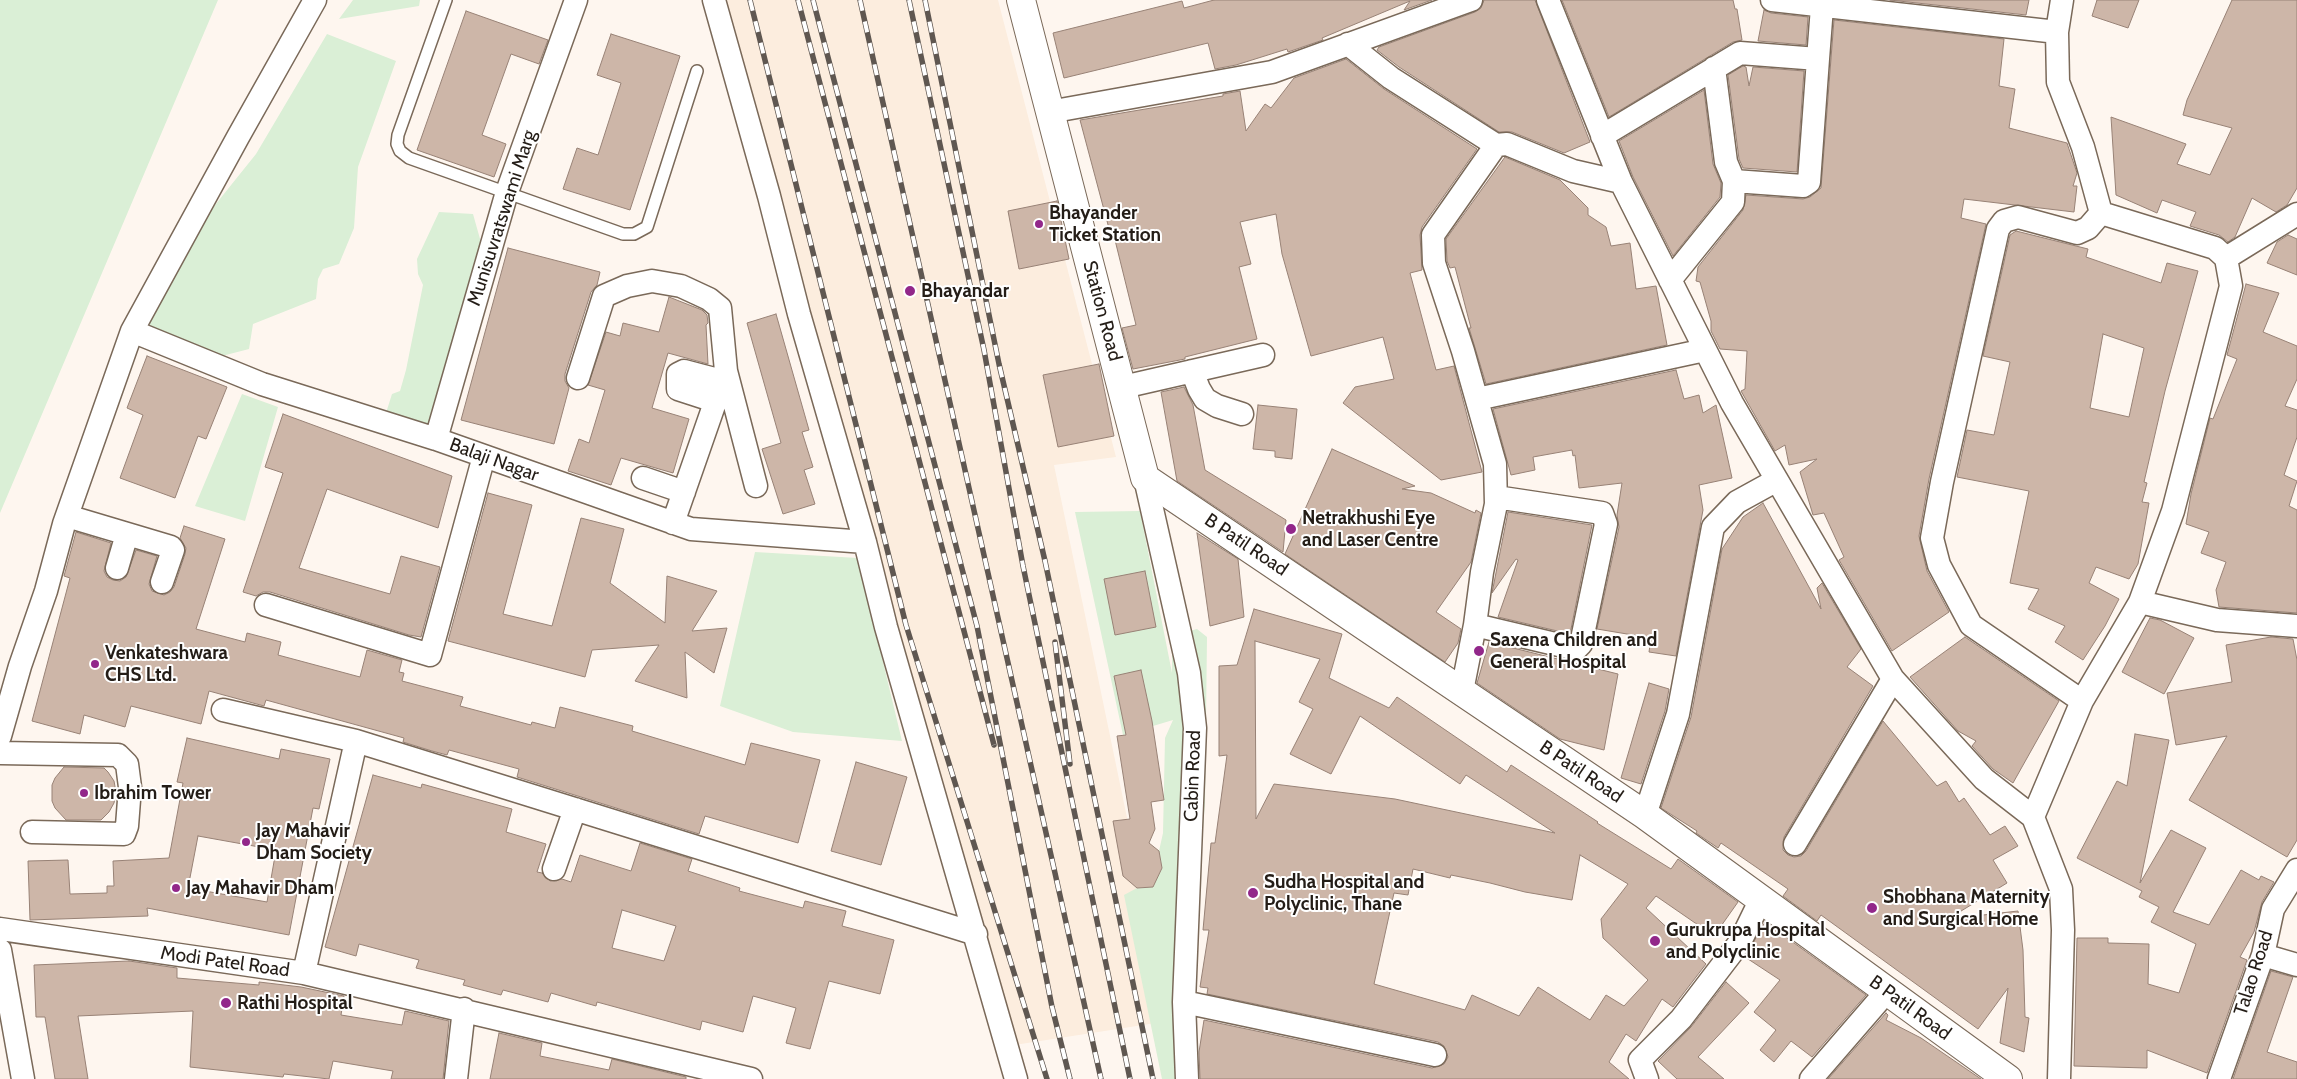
<!DOCTYPE html>
<style>
body{margin:0}
canvas{display:block;background:#fef6ef}
</style>
<canvas width="2297" height="1079"></canvas>
<script>
const context = document.querySelector('canvas').getContext('2d');
context.lineJoin = 'round';
function fill(path, color) { context.fillStyle = color; context.fill(path, 'evenodd'); }
const poly = rows => new Path2D(rows.map(r => 'M' + r).join(''));
function strokePath(path, color, width, dash) { context.strokeStyle = color; context.lineWidth = width; context.lineCap = dash ? 'butt' : 'round'; context.setLineDash(dash || []); context.stroke(path); }
function drawText(font, color, halo, rows, align = 'center') {
  context.font = font + ' Cabin,sans-serif'; context.lineWidth = 4; context.setLineDash([]); context.textBaseline = 'middle'; context.strokeStyle = halo; context.fillStyle = color; for (const [text, x, y, turn = 0] of rows) {
    context.save(); context.translate(x, y); context.rotate((+turn || 0) * Math.PI / 180); context.textAlign = isNaN(turn) ? turn : align; if (halo) context.strokeText(text, 0, 0); context.fillText(text, 0, 0); context.restore();
  }
}
fill(poly([
 [704,0,998,0,1116,457,1054,465,1169,1021,1008,1046]
]), '#fcedde');
fill(poly([
 [0,0,218,0,0,513],
 [353,0,420,0,419,6,339,19],
 [327,34,396,61,358,167,354,228,339,264,323,269,318,279,316,299,253,324,249,349,222,356,145,327,203,220,256,154],
 [439,212,473,214,482,246,429,429,386,413,392,394,400,391,406,370,423,285,418,274,417,259],
 [242,394,278,407,245,521,195,506],
 [1140,511,1172,673,1172,636,1197,629,1207,637,1205,803,1192,972,1192,1079,1162,1079,1124,895,1137,888,1153,887,1162,868,1159,851,1163,833,1165,738,1173,720,1123,735,1075,512],
 [755,552,858,558,902,741,793,732,720,706]
]), '#daefd6');
const building = poly([
 [1214,0,1432,0,1404,10,1410,1,1322,38,1323,40,1288,52,1287,49,1236,65,1215,69,1208,43,1064,78,1053,33,1182,1,1184,8,1214,0],
 [1484,0,1535,0,1590,142,1564,153,1512,132,1499,132,1399,67,1377,50,1379,47,1475,12,1481,8,1484,0],
 [1562,0,1733,0,1735,9,1737,9,1742,40,1733,42,1609,117,1562,0],
 [1890,0,2029,0,2026,15,1890,0],
 [2097,0,2139,0,2128,28,2092,16,2097,0],
 [2232,0,2297,0,2297,188,2287,205,2276,212,2252,198,2235,237,2228,242,2219,235,2190,226,2196,212,2162,200,2157,213,2116,195,2111,117,2186,144,2177,164,2210,175,2232,128,2183,115,2187,100,2232,0],
 [1764,10,1771,13,1808,17,1806,45,1758,41,1764,10],
 [466,11,548,40,539,64,511,54,482,135,506,144,494,177,417,150,466,11],
 [1834,20,2004,39,1999,86,2015,89,2009,128,2067,143,2077,173,2073,186,2077,186,2074,212,1964,199,1961,218,1986,224,1929,479,1919,536,1927,571,1949,612,1892,651,1839,560,1844,557,1824,513,1813,515,1800,472,1817,459,1789,465,1785,445,1775,451,1741,391,1745,389,1747,351,1720,349,1711,331,1711,321,1700,282,1696,281,1698,267,1743,210,1746,195,1803,199,1810,197,1821,188,1834,20],
 [611,34,680,56,630,210,563,189,577,148,598,155,621,83,597,75,611,34],
 [1346,59,1384,89,1477,149,1422,227,1420,235,1422,270,1410,273,1436,370,1454,366,1482,472,1441,480,1343,403,1355,387,1394,379,1383,337,1311,356,1282,254,1276,214,1240,222,1251,264,1239,267,1257,339,1185,357,1185,359,1133,369,1122,328,1136,325,1114,236,1111,236,1080,120,1223,96,1223,94,1240,91,1246,131,1265,104,1271,108,1294,78,1346,59],
 [1743,66,1746,67,1749,86,1753,67,1804,71,1797,172,1743,168,1739,159,1728,75,1743,66],
 [1704,90,1713,164,1721,183,1720,197,1673,256,1633,177,1619,141,1704,90],
 [1505,157,1560,180,1588,208,1588,215,1606,227,1611,246,1630,243,1636,289,1656,286,1667,345,1486,384,1469,328,1471,328,1455,267,1450,268,1447,261,1446,239,1505,157],
 [1057,201,1069,259,1019,269,1008,211,1057,201],
 [2016,231,2088,249,2086,257,2161,283,2167,263,2198,271,2165,391,2144,482,2147,483,2142,502,2149,503,2138,564,2129,579,2096,567,2089,583,2119,599,2105,626,2083,660,2055,642,2065,626,2028,609,2039,589,2010,583,2029,491,1957,477,1967,430,1994,435,2010,362,1983,356,2010,235,2016,231],
 [2103,334,2144,348,2129,417,2090,408,2103,334],
 [2288,235,2297,239,2297,275,2267,263,2277,242,2288,235],
 [508,248,600,272,597,285,591,292,565,374,565,381,569,388,554,444,461,420,508,248],
 [2246,284,2279,293,2263,332,2297,346,2297,379,2285,406,2297,410,2297,437,2284,475,2297,481,2289,506,2297,510,2297,613,2219,607,2216,590,2226,562,2201,553,2209,532,2186,524,2191,494,2210,418,2213,419,2237,359,2227,355,2246,284],
 [669,297,702,310,707,315,708,323,706,325,708,364,668,353,652,408,689,419,673,473,621,458,611,485,568,471,579,439,589,443,605,390,588,385,606,332,620,336,623,323,659,332,669,297],
 [776,314,809,430,802,432,813,467,804,470,815,504,783,514,762,449,781,443,747,323,776,314],
 [147,356,227,387,206,439,198,436,175,498,120,478,143,415,127,408,147,356],
 [1099,364,1114,436,1058,447,1043,375,1099,364],
 [1676,370,1684,399,1699,395,1703,413,1716,405,1732,478,1699,485,1703,510,1676,656,1649,652,1651,638,1597,629,1619,527,1617,515,1622,483,1579,488,1575,455,1573,456,1572,450,1533,457,1535,470,1511,475,1493,409,1676,370],
 [1184,387,1193,405,1205,470,1286,520,1283,552,1177,481,1161,392,1184,387],
 [1258,405,1297,409,1292,459,1275,457,1275,451,1253,449,1258,405],
 [283,414,452,476,438,528,327,489,299,568,390,594,401,556,440,567,421,637,409,635,270,592,263,592,256,596,243,592,283,473,265,467,283,414],
 [1332,449,1415,486,1402,489,1431,493,1475,513,1476,510,1481,513,1471,562,1436,612,1461,629,1458,643,1445,662,1285,554,1332,449],
 [488,493,532,505,503,614,552,626,581,518,624,529,610,583,665,623,667,576,717,591,692,631,727,628,714,673,685,652,687,698,635,681,659,645,592,650,585,677,448,641,488,493],
 [1763,503,1821,609,1817,588,1822,583,1861,649,1847,667,1873,686,1784,837,1783,850,1788,855,1794,857,1801,856,1806,851,1883,721,1937,786,1946,781,1959,802,1964,798,1990,835,2005,826,2018,846,1993,860,2007,883,1948,919,2018,911,2023,950,2025,1017,2029,1018,2024,1052,2000,1043,2008,988,1978,1029,1821,915,1817,921,1783,896,1788,889,1721,843,1718,848,1696,833,1697,831,1661,808,1691,717,1722,549,1743,517,1763,503],
 [1508,512,1592,525,1570,634,1498,617,1518,560,1516,559,1492,593,1508,512],
 [184,526,225,539,196,629,245,642,247,633,281,642,278,655,360,677,367,650,402,660,399,672,404,673,402,681,463,697,460,706,531,725,532,722,555,728,560,707,633,726,632,731,745,765,751,743,820,760,798,843,705,816,699,834,517,777,519,769,449,750,447,755,432,751,403,742,404,738,266,700,264,706,209,691,201,724,131,706,125,727,84,715,80,734,32,721,70,578,64,576,76,532,111,543,104,571,107,577,113,580,120,581,126,577,136,550,157,556,149,584,152,591,164,595,170,592,174,587,185,554,186,548,180,538,184,526],
 [1197,533,1238,559,1244,617,1210,626,1197,533],
 [1145,571,1156,627,1115,635,1104,579,1145,571],
 [1254,609,1342,634,1329,678,1389,708,1397,697,1507,772,1511,765,1598,822,1597,823,1671,869,1678,859,1738,902,1714,936,1656,896,1646,908,1706,964,1673,1007,1662,999,1636,1041,1626,1034,1609,1062,1629,1079,1200,1079,1199,1052,1204,1020,1432,1068,1444,1064,1448,1057,1444,1046,1438,1042,1207,994,1208,988,1200,987,1209,930,1203,930,1211,843,1215,843,1227,755,1219,756,1219,666,1237,665,1254,609],
 [1255,641,1320,659,1299,702,1313,709,1290,754,1331,774,1360,716,1460,784,1466,775,1555,833,1395,799,1274,784,1256,819,1255,641],
 [1580,855,1628,884,1601,919,1603,938,1648,980,1624,1006,1606,995,1590,1020,1538,987,1519,1016,1472,995,1465,1010,1374,984,1394,893,1408,895,1413,869,1450,878,1451,875,1490,883,1525,892,1572,900,1580,855],
 [2150,618,2160,620,2194,638,2164,694,2122,672,2150,618],
 [1965,637,2059,701,2013,783,1993,769,1972,746,1976,741,1958,731,1910,677,1965,637],
 [2271,637,2293,639,2297,660,2297,840,2287,857,2189,800,2227,736,2176,745,2167,693,2232,682,2226,645,2271,637],
 [1489,642,1618,674,1604,750,1560,739,1477,683,1489,642],
 [1141,670,1152,721,1164,800,1151,802,1155,829,1149,843,1159,851,1162,868,1153,887,1137,888,1123,876,1113,821,1130,819,1117,736,1126,735,1114,676,1141,670],
 [1649,683,1669,689,1665,711,1641,784,1621,778,1649,683],
 [2135,734,2169,740,2140,883,2171,830,2206,848,2173,912,2209,925,2241,870,2259,880,2261,876,2274,882,2262,902,2254,932,2240,957,2247,960,2207,1073,2147,1050,2147,1068,2074,1066,2077,938,2108,938,2108,943,2149,944,2148,984,2179,993,2196,944,2151,922,2159,907,2139,897,2142,891,2077,858,2117,781,2127,786,2135,734],
 [187,738,279,759,281,749,330,759,319,809,313,808,289,935,147,908,148,916,30,920,28,861,68,860,70,894,107,893,107,886,114,886,113,861,169,858,183,783,177,782,187,738],
 [198,836,276,850,267,902,188,888,198,836],
 [856,762,907,777,881,865,831,851,856,762],
 [64,767,104,768,108,772,114,781,116,792,114,803,109,812,101,820,66,820,55,808,52,801,52,785,55,778,64,767],
 [373,775,421,788,422,784,512,809,506,832,546,844,537,872,542,873,550,881,562,879,571,882,580,855,631,871,640,843,692,859,688,871,740,888,739,891,803,908,805,901,846,911,842,926,894,940,880,994,829,981,810,1049,786,1043,796,1008,753,996,743,1032,702,1021,700,1030,597,1002,596,1006,551,993,548,1002,503,990,501,995,463,985,465,980,416,968,419,960,359,944,356,956,325,947,373,775],
 [622,910,676,926,664,961,612,948,622,910],
 [1765,922,1866,995,1812,1057,1791,1041,1774,1062,1760,1050,1776,1030,1754,1012,1780,980,1745,957,1765,922],
 [129,961,177,968,177,978,259,985,259,982,301,987,344,996,341,1015,402,1025,405,1011,449,1021,443,1079,391,1079,393,1071,333,1061,329,1079,284,1074,283,1077,190,1067,193,1011,78,1016,88,1079,55,1079,45,1017,36,1017,34,965,129,961],
 [2271,971,2293,977,2267,1052,2297,1062,2297,1079,2233,1079,2271,971],
 [1726,982,1749,1003,1698,1057,1724,1079,1677,1079,1658,1061,1691,1027,1726,982],
 [1886,1013,1888,1015,1886,1020,1921,1038,1981,1079,1828,1079,1886,1013],
 [499,1033,542,1043,540,1056,609,1070,612,1059,686,1077,686,1079,490,1079,499,1033]
]);
fill(building, '#cdb6a8');
strokePath(building, '#988276', 1);
const lane = poly([
 [446,0,398,135,397,144,400,151,409,158,623,234,634,234,647,227,697,71]
]);
const street = poly([
 [714,0,769,196,799,314,865,542,886,627,1016,1079],
 [1548,0,1621,182,1732,403,1893,679,1984,779,2033,817],
 [1772,0,2057,32],
 [1348,44,1391,78,1496,145,1507,144,1573,171,1621,182],
 [1049,112,1272,72,1471,0],
 [1602,136,1740,53,1818,59,1822,7],
 [1734,181,1803,186,1809,182,1818,59],
 [2226,258,2297,214],
 [1670,280,1733,202,1734,181,1726,162,1714,68],
 [132,331,262,384,436,439,691,529,865,542],
 [1192,371,1199,389,1205,399,1217,406,1242,414],
 [578,378,604,296,627,286,652,281,681,286,709,299,720,308,726,371,756,486],
 [1123,387,1263,355],
 [1477,399,1705,350],
 [715,401,678,389,678,374,684,371,722,381],
 [436,439,507,192,576,0],
 [643,478,684,492],
 [1145,478,1189,673,1195,728,1184,1002,1187,1079],
 [67,516,171,547,173,550,162,582],
 [673,523,726,371],
 [117,568,127,534],
 [2140,602,2217,620,2297,626],
 [266,605,430,655,484,456],
 [1475,625,1576,649,1581,644,1606,524,1602,513,1496,497],
 [1462,691,1475,625,1482,572,1496,504,1495,464,1463,351,1434,263,1433,235,1496,145],
 [2082,701,1971,625,1939,565,1932,538,1942,482,1998,229,2004,221,2018,217,2077,233,2088,228,2101,213],
 [223,710,356,741,976,934],
 [0,736,20,666,46,591,64,524,132,331,238,137,315,0],
 [0,753,118,755,127,764,130,787,127,826,124,834,32,832],
 [1645,815,1678,714,1713,527,1737,502,1777,480],
 [1795,844,1893,679],
 [554,869,575,809],
 [0,929,304,973,356,741],
 [0,950,23,1079],
 [2263,955,2297,965],
 [304,973,751,1079],
 [1184,1002,1435,1055],
 [456,1079,464,1009],
 [1647,1079,1640,1060,1681,1019,1740,942,1761,899],
 [1811,1079,1887,991],
 [2059,1079,2063,930,2061,889,2033,817,2082,701,2140,602,2173,511,2231,286,2226,258,2215,248,2101,213,2083,147,2058,82,2057,32,2062,0],
 [2219,1079,2263,955,2273,909,2297,870]
]);
const secondary = poly([
 [1021,0,1145,478,1645,815,2008,1079]
]);
strokePath(lane, '#7a6959', 14);
strokePath(street, '#7a6959', 25);
strokePath(secondary, '#7a6959', 30);
strokePath(lane, '#fff', 11);
strokePath(street, '#fff', 22);
strokePath(secondary, '#fff', 28);
const rail = poly([
 [750,0,906,625,1047,1079],
 [798,0,994,745],
 [813,0,977,626,1052,1007,1070,1079],
 [860,0,1101,1079],
 [909,0,984,350,1023,566,1130,1079],
 [925,0,999,364,1045,561,1153,1079],
 [1055,642,1070,764]
]);
strokePath(rail, '#5f5751', 5.5);
strokePath(rail, '#fff', 4, [11]);
for (const [x, y, r, color] of [
 [1039,224,5,"#92278a"],
 [910,291,6,"#92278a"],
 [1291,529,6,"#92278a"],
 [1479,651,6,"#92278a"],
 [95,664,5,"#92278a"],
 [84,793,5,"#92278a"],
 [246,842,5,"#92278a"],
 [176,888,5,"#92278a"],
 [1253,893,6,"#92278a"],
 [1872,908,6,"#92278a"],
 [1655,941,6,"#92278a"],
 [226,1003,6,"#92278a"]
]) { const dot = new Path2D(); dot.arc(x, y, r, 0, 2 * Math.PI); context.fillStyle = color; context.fill(dot); strokePath(dot, '#fff', 2); }
drawText('bold 19px', '#241d17', '#fff', [
 ["Bhayander",1049,213],
 ["Ticket Station",1049,235],
 ["Bhayandar",921,291],
 ["Netrakhushi Eye",1302,518],
 ["and Laser Centre",1302,540],
 ["Saxena Children and",1490,640],
 ["General Hospital",1490,662],
 ["Venkateshwara",105,653],
 ["CHS Ltd.",105,675],
 ["Ibrahim Tower",94,793],
 ["Jay Mahavir",256,831],
 ["Dham Society",256,853],
 ["Sudha Hospital and",1264,882],
 ["Polyclinic, Thane",1264,904],
 ["Jay Mahavir Dham",186,888],
 ["Shobhana Maternity",1883,897],
 ["and Surgical Home",1883,919],
 ["Gurukrupa Hospital",1666,930],
 ["and Polyclinic",1666,952],
 ["Rathi Hospital",237,1003]
], 'left');
drawText('19px', '#241d17', '#fff', [
 ["Munisuvratswami Marg",502,218,-72],
 ["Station Road",1102,311,75],
 ["Balaji Nagar",494,460,20],
 ["B Patil Road",1246,545,34],
 ["B Patil Road",1581,772,34],
 ["Cabin Road",1193,776,-88],
 ["Modi Patel Road",225,962,8],
 ["Talao Road",2254,973,-72],
 ["B Patil Road",1910,1008,36]
]);
</script>
